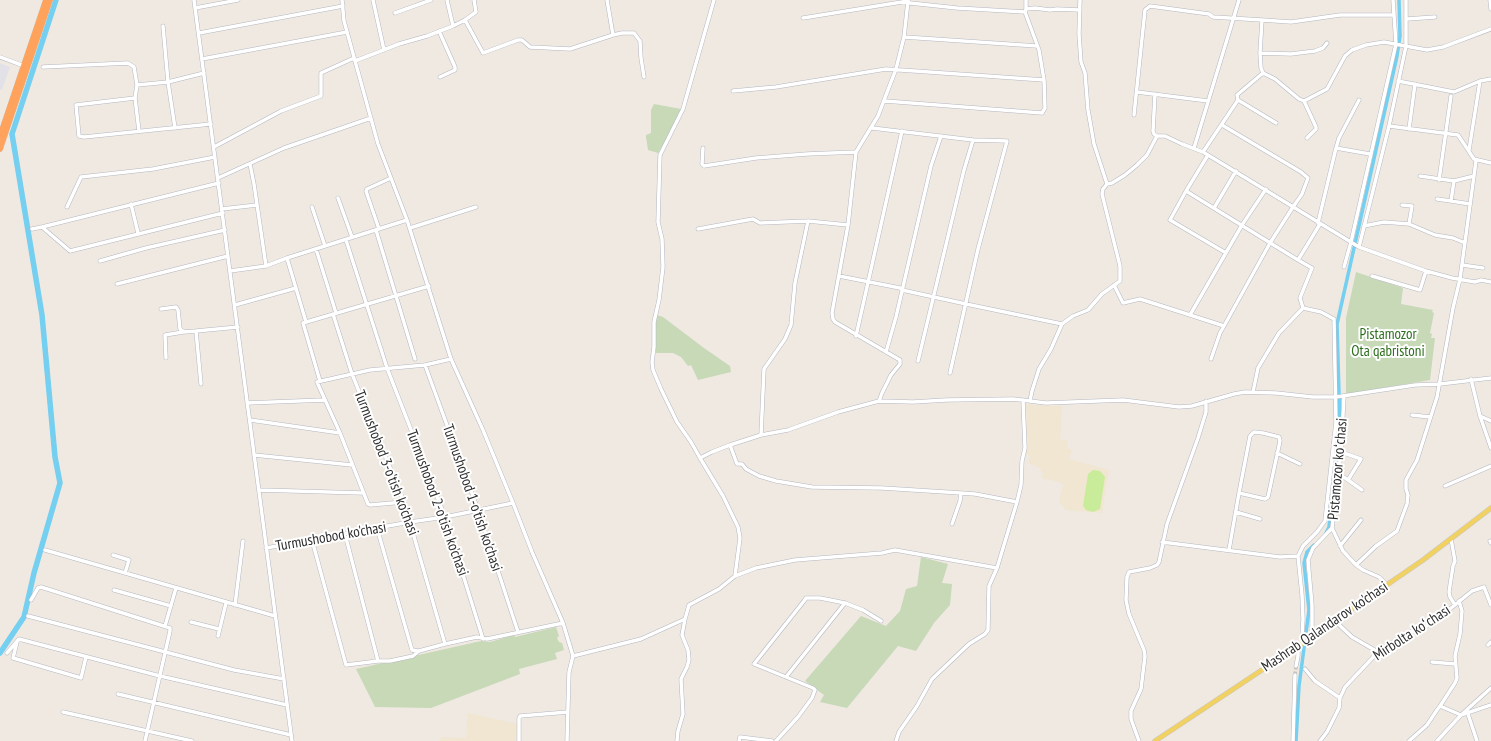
<!DOCTYPE html>
<meta charset="utf-8">
<style>
body{margin:0}
canvas{display:block;background:#efe9e1}
</style>
<canvas width="1491" height="741"></canvas>
<script>
const context = document.querySelector('canvas').getContext('2d');
context.lineJoin = 'round';
function fill(path, color) { context.fillStyle = color; context.fill(path, 'evenodd'); }
const poly = rows => new Path2D(rows.map(r => 'M' + r).join(''));
function strokePath(path, color, width, dash) { context.strokeStyle = color; context.lineWidth = width; context.lineCap = dash ? 'butt' : 'round'; context.setLineDash(dash || []); context.stroke(path); }
function drawText(font, color, halo, rows, align = 'center') {
  context.font = font + ' "PT Sans Narrow",sans-serif'; context.lineWidth = 4; context.setLineDash([]); context.textBaseline = 'middle'; context.strokeStyle = halo; context.fillStyle = color; for (const [text, x, y, turn = 0] of rows) {
    context.save(); context.translate(x, y); context.rotate((+turn || 0) * Math.PI / 180); context.textAlign = isNaN(turn) ? turn : align; if (halo) context.strokeText(text, 0, 0); context.fillText(text, 0, 0); context.restore();
  }
}
fill(poly([
 [0,63,10,67,2,90,0,89]
]), '#e3e1e8');
fill(poly([
 [1026,404,1030,404,1031,405,1062,406,1060,439,1068,441,1067,448,1072,450,1069,459,1109,470,1102,513,1065,510,1064,507,1059,502,1063,485,1062,483,1042,478,1043,472,1041,471,1039,467,1028,463,1030,456,1025,453,1026,449,1028,448],
 [468,713,517,724,516,741,440,741,441,737,466,738]
]), '#f0e6d1');
fill(poly([
 [654,104,681,109,668,136,658,153,648,150,646,137,646,135,651,133,651,110],
 [1356,272,1403,288,1401,304,1433,310,1432,312,1434,313,1430,333,1432,334,1431,338,1435,338,1430,380,1346,394,1346,318],
 [657,315,663,317,704,348,730,366,731,372,698,380,691,365,688,366,681,357,673,353,656,353,655,324],
 [921,557,948,564,942,583,952,584,950,605,934,623,916,651,898,646,847,708,820,702,824,695,805,681,861,616,886,626,900,611,906,589,917,586],
 [556,627,559,636,557,638,559,642,562,643,564,650,555,653,557,659,519,669,520,674,431,708,375,707,356,669,481,641,490,642,514,635,515,637]
]), '#c8d9b8');
fill(poly([
 [1093,470,1100,471,1105,477,1100,509,1093,512,1086,510,1083,506,1088,474]
]), '#c9ec9a');
strokePath(poly([
 [1326,533,1329,527,1340,428,1337,324,1397,56,1400,36,1399,0],
 [1296,741,1299,686,1309,610,1304,563,1307,552,1314,545]
]), '#75cff0', 3.5);
strokePath(poly([
 [0,653,24,617,34,573,60,483,55,457,42,315,12,134,56,0]
]), '#75cff0', 5.5);
strokePath(poly([
 [1295,675,1296,666]
]), '#c8c4bd', 3.5, [3.5, 2]);
const minor = poly([
 [194,0,292,741],
 [342,0,344,21,378,144,407,220,451,359,483,430,513,503,532,552,563,623,573,656,569,672,567,741],
 [373,0,384,50],
 [447,0,453,26],
 [607,0,613,35,622,33,634,33,640,41,641,58,644,77],
 [1026,0,1026,9],
 [1406,0,1406,46,1389,126,1458,135,1474,159,1491,163],
 [1490,0,1491,9],
 [195,8,238,0],
 [1025,12,1026,9,1035,8,1050,10,1057,9,1080,10],
 [395,13,431,0],
 [1407,19,1435,17],
 [465,20,476,12,474,0],
 [1262,20,1291,22,1340,15,1393,15],
 [163,26,168,82,175,128],
 [439,31,455,67,455,70,440,77],
 [199,33,343,6],
 [904,37,1037,46],
 [1260,53,1291,54,1315,51,1323,48,1327,43],
 [0,57,24,66],
 [202,59,347,32],
 [355,61,399,44,427,36,453,26,465,20,483,53,518,40,522,40,530,47,570,49,613,35],
 [43,67,128,63,134,67,137,85,168,82,204,73],
 [1263,73,1275,79,1299,99,1304,101,1327,89,1345,56,1352,50,1366,45,1384,42,1427,50,1443,47,1491,29],
 [1398,81,1454,92,1480,81],
 [137,85,135,98,139,131],
 [733,91,776,87,886,69,1044,80,1039,50,1025,12,957,8,910,3,908,1,803,18],
 [1137,92,1208,101],
 [1155,94,1153,131,1154,134,1157,136],
 [135,98,76,105,79,136,84,137,211,124],
 [1238,100,1276,123],
 [885,101,1042,113,1045,108,1044,80],
 [1304,101,1316,127,1316,129,1307,138],
 [1134,115,1145,10,1150,6,1209,14,1213,17,1262,20,1260,53,1261,68,1263,73],
 [872,128,973,140,1007,141,978,249,950,373],
 [1409,129,1415,84],
 [214,147,281,111,321,96,321,73,354,58],
 [703,148,702,164,704,166,756,158,807,154,856,152],
 [1194,148,1239,0],
 [1336,148,1370,154],
 [1469,150,1480,81,1491,79],
 [1203,152,1238,100,1237,95,1263,73],
 [1208,155,1186,191,1298,260,1320,224],
 [250,164,254,184,266,266],
 [1420,176,1454,181,1474,176],
 [218,178,284,148,371,118],
 [1439,180,1451,96],
 [1107,184,1112,183,1125,175,1137,165,1147,155,1157,136,1165,136,1182,144,1203,152,1359,247,1426,271,1452,278,1475,282,1481,280,1491,282],
 [1186,191,1170,220,1226,253],
 [338,198,352,237],
 [1437,199,1451,201,1454,181],
 [1451,201,1470,204],
 [131,204,138,233],
 [1402,205,1412,206,1409,224],
 [67,207,81,177,153,169,215,157],
 [312,207,325,246],
 [1214,208,1236,171],
 [222,209,257,205],
 [1318,223,1336,148,1339,138,1359,100],
 [1364,226,1384,222,1409,224,1435,235,1453,238,1465,243],
 [42,227,219,183],
 [410,228,476,207],
 [32,229,42,227,70,251,223,213],
 [379,229,366,191,367,189,391,178],
 [698,229,753,219,760,223,808,221],
 [376,230,415,359],
 [346,240,387,368,445,517,483,639],
 [1359,247,1389,126],
 [316,249,336,313],
 [287,258,306,322],
 [1298,260,1312,268,1300,298,1303,308],
 [100,261,146,248,225,230],
 [1462,265,1483,268],
 [1344,267,1351,242,1396,44,1393,0],
 [230,271,266,266,287,258,407,220],
 [839,276,900,288,902,290,966,304,1062,324],
 [1372,276,1420,290,1426,271],
 [117,284,228,256],
 [1114,285,1123,303,1140,299,1190,315,1242,225,1266,189],
 [235,305,296,288],
 [161,309,176,307,178,310,180,329,184,332,196,331],
 [333,314,352,374,404,502,445,644],
 [1190,315,1224,326,1270,243,1293,207,1302,194,1308,178,1301,172,1222,125],
 [856,336,902,131],
 [886,352,896,317,931,166,941,136],
 [166,358,165,335,183,332],
 [1211,359,1220,333,1224,326],
 [918,361,964,170,973,140],
 [425,365,478,510,518,632],
 [1471,379,1480,416,1491,448],
 [320,381,303,323,429,286],
 [201,384,196,331,238,327],
 [1253,392,1258,368,1279,333,1303,308,1321,312,1334,319,1336,422,1325,521,1317,532,1303,546,1298,556],
 [1344,396,1341,452,1332,528,1343,551,1356,565,1376,546,1397,531,1407,504,1408,495,1406,489,1406,480,1417,460,1437,397,1453,308,1460,279,1476,161],
 [879,401,882,393,891,375,900,364,900,360,835,322,833,319,832,313,848,225,856,152,878,116,896,69,904,37,908,1],
 [1030,401,1046,403,1123,400,1179,407,1192,406,1234,394,1245,392,1276,393,1313,397,1336,397,1415,385,1440,384,1491,378],
 [247,403,324,400],
 [1412,415,1430,417],
 [1480,416,1491,421],
 [250,420,340,433],
 [761,435,764,369,785,339,791,325,795,283,808,221,848,225],
 [730,445,737,464,742,464,746,469,759,476,776,481,812,487,882,488,961,493],
 [1277,453,1300,464],
 [254,455,352,465],
 [700,458,691,442,677,422,661,389,653,370,652,362,654,347,654,322,659,300,663,267,662,239,658,222,660,155,683,109,714,0],
 [1339,474,1348,480,1361,459,1341,452],
 [1348,480,1362,490],
 [1445,486,1491,466],
 [259,490,363,493],
 [404,502,370,505,368,504,340,433,317,382,370,370,425,365,451,359],
 [1236,512,1260,519],
 [952,524,960,501,961,493,975,494,1017,502],
 [377,528,412,650,418,651],
 [345,534,378,661],
 [1451,539,1455,561,1453,566,1449,592,1450,597,1455,605],
 [312,540,346,665,378,661,390,661,413,656,419,651,445,644,477,637,487,639,563,623],
 [1490,541,1491,543],
 [1162,542,1280,557,1298,556,1302,595,1303,619,1302,636,1304,642],
 [1340,546,1361,520],
 [266,548,410,522,445,517,513,503],
 [45,550,275,616],
 [1229,550,1239,493,1250,436,1254,432,1263,433,1279,437,1280,441,1268,497,1265,499,1239,493],
 [113,555,129,560,125,573],
 [1356,565,1363,570,1379,577,1387,585],
 [735,576,756,568,795,560,882,553,895,550,997,568],
 [114,590,171,606],
 [31,600,38,588,41,587,170,628,170,631,145,741],
 [1459,601,1462,611,1460,634,1455,656,1457,678,1455,683,1440,706,1461,715,1491,705],
 [235,605,243,541],
 [28,616,234,670,284,679],
 [1335,621,1352,637,1378,652],
 [191,622,219,629],
 [165,626,176,588],
 [218,636,226,603],
 [1312,637,1312,605,1308,560,1313,548,1332,528],
 [17,642,13,658,81,678,86,657],
 [1488,645,1491,642],
 [7,653,19,639,160,676,287,705],
 [573,656,641,639,685,619,689,605,719,589,735,576,740,538,738,527,723,496,700,458,712,452,730,445,761,435,788,430,838,412,879,401,913,402,946,400,1013,399,1030,401,1032,391,1039,369,1051,349,1062,324,1073,316,1088,310,1102,294,1120,281,1120,266,1102,194,1103,189,1107,184,1094,144,1088,110,1085,73,1081,62,1079,34,1080,0],
 [1432,662,1455,664],
 [1296,666,1298,656,1298,646],
 [1305,669,1315,681,1340,698],
 [786,677,845,603],
 [118,694,291,735],
 [63,712,192,741],
 [1468,714,1477,741],
 [519,741,519,718,520,716,568,712],
 [677,741,678,731,683,714,681,679,687,667,689,660,688,650,682,635,685,619],
 [739,741,740,737,772,741],
 [776,741,798,717,812,698,815,690,813,688,754,664,804,601,806,598,820,598,845,603,863,610,881,621],
 [896,741,899,732,917,706,932,679,969,644,985,634,988,630,989,586,997,568,1017,502,1021,485,1022,461,1025,448,1023,400],
 [1139,741,1131,719,1131,711,1141,689,1145,656,1144,650,1129,614,1126,600,1127,577,1129,572,1150,568,1157,565,1159,562,1167,524,1198,438,1206,412,1206,401],
 [1293,741,1295,675],
 [1320,741,1327,732,1339,708,1340,698,1345,687,1378,652,1407,633,1427,626,1439,618,1472,591,1484,587,1491,605],
 [1409,741,1427,725,1437,710,1440,706],
 [1437,741,1461,715,1491,688]
]);
const major = poly([
 [1155,741,1298,646,1423,560,1491,508]
]);
const highway = poly([
 [0,136,46,0],
 [0,149,50,0]
]);
strokePath(minor, '#b4b7c1', 4.5);
strokePath(major, '#c9c9c9', 5.5);
strokePath(highway, '#c9c9c9', 6);
strokePath(minor, '#fff', 3.5);
strokePath(major, '#f2d163', 4.5);
strokePath(highway, '#ffa35c', 5.5);
drawText('15px', '#2c6e1b', '#fff', [
 ["Pistamozor",1388,335],
 ["Ota qabristoni",1388,352]
]);
drawText('15px', '#2e2e2e', '#fff', [
 ["Turmushobod 3-o'tish ko'chasi",386,463,69],
 ["Pistamozor koʻchasi",1338,469,-85],
 ["Turmushobod 1-o'tish ko'chasi",472,498,71],
 ["Turmushobod 2-o'tish ko'chasi",437,503,70],
 ["Turmushobod ko'chasi",331,537,-10],
 ["Mashrab Qalandarov ko'chasi",1325,627,-34],
 ["Mirbolta koʻchasi",1412,633,-33]
]);
</script>
